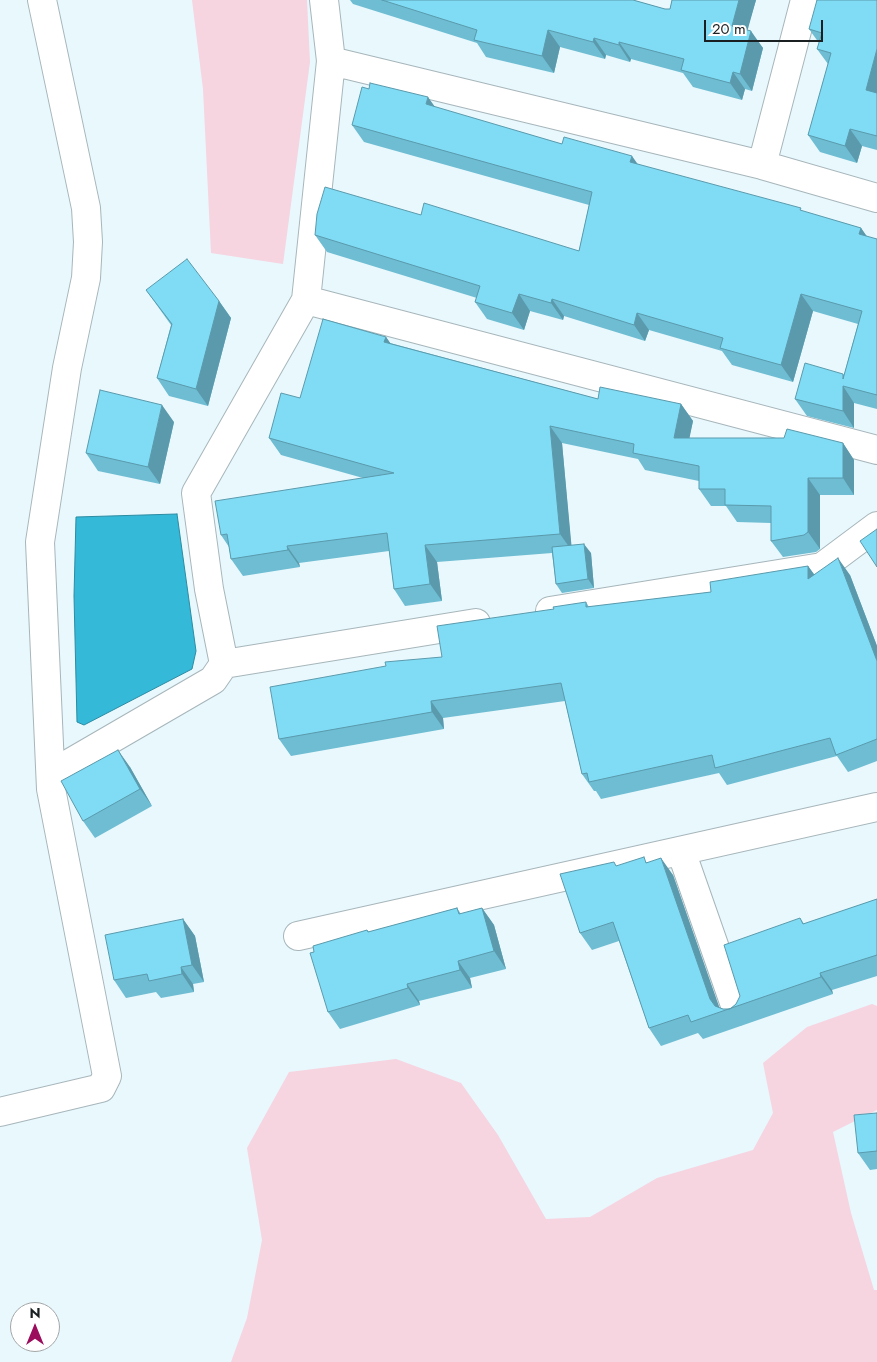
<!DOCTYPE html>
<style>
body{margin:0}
#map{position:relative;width:877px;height:1362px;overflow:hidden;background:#e8f8fd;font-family:Jost,sans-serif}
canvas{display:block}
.north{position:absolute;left:10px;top:1302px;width:50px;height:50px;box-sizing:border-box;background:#fff;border:1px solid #a3a6a7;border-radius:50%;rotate:0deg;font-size:14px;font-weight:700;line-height:20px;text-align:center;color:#1a2022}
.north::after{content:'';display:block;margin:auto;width:18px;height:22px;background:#9b0c5d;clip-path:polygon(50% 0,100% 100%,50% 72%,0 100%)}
.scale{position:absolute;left:704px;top:20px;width:119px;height:22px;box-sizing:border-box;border:2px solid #1a2022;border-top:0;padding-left:6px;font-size:15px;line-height:18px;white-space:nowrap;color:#1a2022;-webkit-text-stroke:4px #fff;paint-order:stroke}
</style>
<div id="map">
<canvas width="877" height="1362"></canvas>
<div class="north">N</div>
<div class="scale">20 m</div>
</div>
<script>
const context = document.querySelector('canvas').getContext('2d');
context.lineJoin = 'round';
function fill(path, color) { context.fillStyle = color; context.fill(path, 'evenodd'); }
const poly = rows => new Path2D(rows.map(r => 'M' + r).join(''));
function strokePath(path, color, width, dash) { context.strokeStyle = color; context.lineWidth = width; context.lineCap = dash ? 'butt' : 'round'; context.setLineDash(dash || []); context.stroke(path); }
fill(poly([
 [192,0,307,0,310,62,283,264,211,253,203,89],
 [872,1004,877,1006,877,1110,833,1132,851,1213,874,1290,877,1290,877,1362,231,1362,247,1318,262,1240,247,1148,289,1072,396,1059,461,1083,498,1135,546,1219,590,1217,657,1178,753,1150,773,1113,763,1063,807,1027]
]), '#f6d4e0');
const water = poly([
 [177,514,196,651,192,669,84,725,77,722,74,596,76,517,177,514]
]);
fill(water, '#34b9d9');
strokePath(water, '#2c8ba2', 1);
const minor = poly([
 [324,0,331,61,306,300,196,493,209,589,224,664,476,623],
 [331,61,762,165,877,198],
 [762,165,805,0],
 [306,300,877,450],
 [550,611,822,567,877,526],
 [51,774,213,680,224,664],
 [681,851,737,1011],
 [298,936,877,807],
 [0,1112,101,1088,107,1076,51,789,40,542,67,368,86,278,88,242,86,208,42,0]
]);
strokePath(minor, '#a7b6bb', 30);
strokePath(minor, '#fff', 28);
fill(poly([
 [350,0,633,0,665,9,670,9,672,0,756,0,747,30,763,48,752,91,745,89,742,100,693,87,683,73,631,59,630,62,606,55,605,59,560,47,554,73,486,57,477,43,353,4],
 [877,0,877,150,862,146,857,163,820,152,808,135,828,64,817,49,819,43,809,29],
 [434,107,562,144,637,164,861,228,867,237,877,239,877,409,854,403,854,428,807,416,795,399,843,374,844,375,858,324,813,311,793,382,732,365,722,351,649,330,645,341,564,316,563,320,530,311,524,330,487,319,475,302,477,298,327,252,315,235,421,215,579,251,589,205,364,142,352,125],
 [146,290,219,301,231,318,208,406,169,396,157,378,171,325],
 [386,337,390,343,598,399,681,404,693,421,689,438,843,443,854,460,854,495,820,495,820,549,816,552,783,557,771,541,771,523,737,522,726,506,711,506,699,489,699,481,645,470,638,459,562,443,571,545,591,553,594,588,562,593,556,584,552,553,437,562,442,601,405,606,394,589,389,551,299,563,300,567,243,576,231,559,229,547,221,535,363,478,281,455,269,438,300,398],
 [174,422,160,484,98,471,86,453],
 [808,566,814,574,850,575,877,646,877,761,848,772,837,756,727,785,719,773,601,799,596,791,594,791,582,774,565,701,443,718,444,729,291,756,279,739,442,657,554,609,586,602,589,607,711,592],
 [130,767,152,806,95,838,83,821],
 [648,862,673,875,719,1008,723,1009,730,1009,736,1004,800,918,804,924,877,899,877,976,832,990,833,994,703,1039,698,1033,661,1046,649,1028,619,941,592,950,580,933,617,866],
 [457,908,461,914,482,908,494,925,506,969,470,978,472,988,419,1001,420,1005,340,1029,328,1012,314,952,367,930,369,932],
 [183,919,195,936,204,982,193,984,194,992,161,998,156,992,126,998,114,980],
 [877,1113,877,1169,870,1170,858,1153]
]), '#6ebdd3');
fill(poly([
 [739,0,756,0,744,43,732,26],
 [548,30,560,47,554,73,542,56],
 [751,31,763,48,752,91,740,74],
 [594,38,606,55,605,59,593,42],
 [619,42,631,59,630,62,619,45],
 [877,49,877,105,866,90],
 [733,72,745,89,742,100,730,83],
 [428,97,440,114,426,104],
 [850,129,862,146,857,163,845,146],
 [632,156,644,173,630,162],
 [861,228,873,245,859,234],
 [519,294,530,311,524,330,512,313],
 [801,294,813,311,793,382,781,365],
 [552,299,564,316,563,320,551,303],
 [219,301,231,318,208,406,196,389],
 [637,313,649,330,645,341,634,325],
 [386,337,398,354,384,342],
 [843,386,854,403,854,428,843,411],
 [681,404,693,421,686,455,674,438],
 [162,405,174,422,160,484,148,467],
 [550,426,562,443,572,551,560,534],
 [843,443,854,460,854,495,843,478],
 [808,478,820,495,820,549,808,532],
 [584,544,591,553,594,588,588,579],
 [425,545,437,562,442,601,430,584],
 [287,546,299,563,300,567,288,550],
 [838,558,850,575,877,646,877,661],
 [808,566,820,583,808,579],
 [431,701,443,718,444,729,432,712],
 [118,750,130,767,152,806,140,789],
 [661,858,673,875,721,1012,720,1012,710,999],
 [482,908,494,925,506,969,494,951],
 [183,919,195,936,204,982,192,965],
 [458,961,470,978,472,988,460,970],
 [181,967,193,984,194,992,182,974],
 [820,973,832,990,833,994,821,977],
 [407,984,419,1001,420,1005,408,988]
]), '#5a9aac');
const building = poly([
 [382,0,633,0,665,9,670,9,672,0,739,0,732,26,751,31,740,74,733,72,730,83,681,70,684,59,619,42,619,45,594,38,593,42,548,30,542,56,474,40,477,30,382,0],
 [817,0,877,0,877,49,866,90,877,93,877,136,850,129,845,146,808,135,831,53,817,49,822,33,809,29,817,0],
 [370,83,428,97,426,104,562,144,564,137,632,156,630,162,801,208,800,210,861,228,859,234,877,239,877,395,843,386,843,411,795,399,805,363,843,374,843,379,862,311,801,294,781,365,720,348,723,338,637,313,634,325,552,299,551,303,519,294,512,313,475,302,480,286,315,235,317,214,325,187,421,215,424,203,579,251,592,192,352,125,362,87,369,89,370,83],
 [187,259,219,301,196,389,157,378,172,324,146,290,187,259],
 [323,319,386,337,384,342,598,399,600,387,681,404,674,438,784,438,787,429,843,443,843,478,808,478,808,532,804,535,771,541,771,506,725,505,725,489,699,489,699,466,633,453,634,444,550,426,560,534,425,545,430,584,394,589,387,533,287,546,288,550,231,559,227,534,221,535,215,501,394,473,269,438,281,393,300,398,323,319],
 [100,390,162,405,148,467,86,453,100,390],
 [877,529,877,567,860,541,877,529],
 [584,544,588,579,556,584,552,547,584,544],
 [838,558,877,661,877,739,836,755,830,738,715,768,712,755,589,782,587,773,582,774,561,683,431,701,432,712,279,739,270,687,386,666,385,662,442,657,437,626,554,609,553,607,586,602,586,607,711,592,710,582,808,566,808,579,838,558],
 [118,750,140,789,83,821,61,781,118,750],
 [644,857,646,863,661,858,710,999,715,1006,723,1009,730,1009,736,1004,740,996,724,945,800,918,803,924,877,899,877,955,820,973,821,977,691,1022,688,1015,649,1028,613,922,580,933,560,874,614,862,616,866,644,857],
 [457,908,459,914,482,908,494,951,458,961,460,970,407,984,408,988,328,1012,310,953,314,952,313,946,367,930,368,932,457,908],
 [183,919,192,965,181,967,182,974,149,981,147,974,114,980,105,935,183,919],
 [877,1113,877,1151,858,1153,854,1115,877,1113]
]);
fill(building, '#80dcf5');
strokePath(building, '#5a9aac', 1);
</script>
